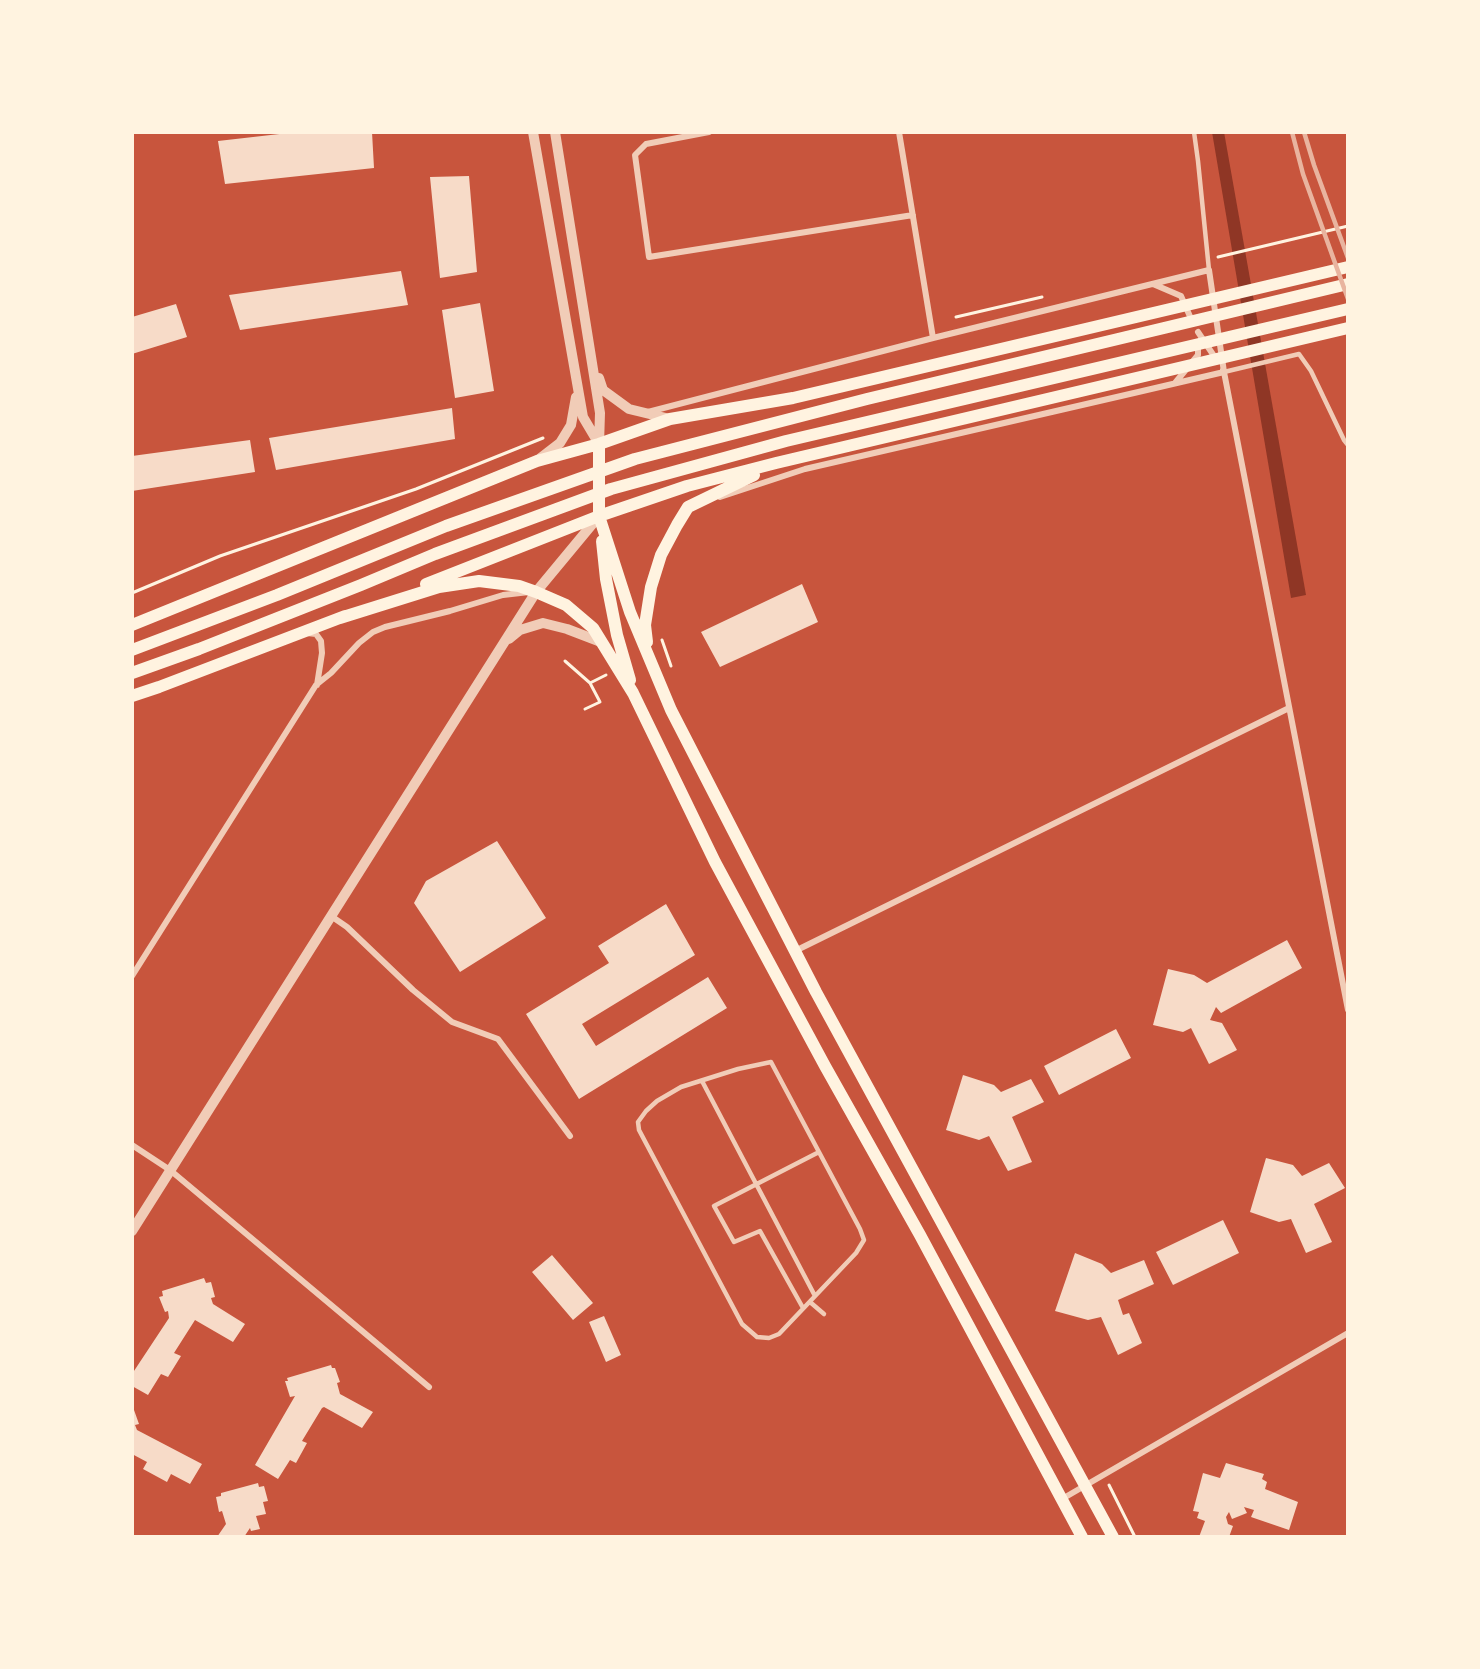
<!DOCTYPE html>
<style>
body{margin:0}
#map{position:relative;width:1480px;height:1669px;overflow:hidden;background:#c8553d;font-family:Overpass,sans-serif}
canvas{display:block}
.frame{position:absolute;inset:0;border:134px solid #fff3e0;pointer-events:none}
</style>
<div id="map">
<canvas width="1480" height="1669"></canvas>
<div class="frame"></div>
</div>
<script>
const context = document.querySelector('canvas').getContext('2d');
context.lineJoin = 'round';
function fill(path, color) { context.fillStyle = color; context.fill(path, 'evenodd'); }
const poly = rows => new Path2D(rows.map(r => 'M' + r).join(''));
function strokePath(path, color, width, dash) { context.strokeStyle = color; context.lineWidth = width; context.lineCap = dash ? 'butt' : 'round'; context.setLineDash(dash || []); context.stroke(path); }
fill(poly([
 [1212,132,1224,132,1306,595,1291,598]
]), '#8f3625');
fill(poly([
 [297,132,372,132,374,168,225,184,218,141],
 [469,176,477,272,440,278,430,177],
 [401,271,408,305,240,330,229,295],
 [480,303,494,391,455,398,442,310],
 [176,304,187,337,132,354,132,317],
 [452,408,455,439,276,470,269,438],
 [250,440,255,472,132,491,132,456],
 [802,584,818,622,720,667,701,632],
 [497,841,546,918,460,972,414,903,426,881],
 [666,904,695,955,582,1024,596,1046,708,977,727,1008,579,1099,526,1014,609,963,598,946],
 [1287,940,1302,968,1221,1013,1216,1007,1210,1020,1222,1023,1237,1050,1209,1064,1191,1028,1183,1032,1153,1025,1168,969,1194,975,1207,983],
 [1116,1029,1131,1058,1059,1095,1044,1066],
 [963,1075,994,1085,1001,1092,1031,1079,1044,1102,1012,1117,1032,1162,1008,1171,989,1136,979,1140,946,1130],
 [1266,1158,1293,1165,1302,1176,1329,1163,1345,1188,1314,1204,1332,1242,1306,1253,1291,1219,1279,1222,1250,1212],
 [1223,1220,1239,1253,1173,1285,1156,1252],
 [1075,1253,1102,1264,1111,1273,1144,1260,1154,1284,1118,1300,1123,1315,1129,1313,1142,1343,1118,1355,1101,1317,1088,1320,1055,1311],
 [552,1255,593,1303,573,1320,532,1272],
 [204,1278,206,1283,211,1282,215,1297,211,1298,213,1304,245,1324,233,1342,195,1320,174,1353,181,1356,168,1377,161,1374,148,1395,132,1386,132,1374,169,1318,168,1311,165,1312,159,1297,163,1296,162,1291],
 [604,1316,621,1355,606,1362,589,1322],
 [331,1365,332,1368,335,1368,340,1382,337,1383,340,1394,373,1412,362,1428,324,1407,322,1408,302,1441,307,1443,296,1463,290,1460,278,1479,255,1465,295,1396,290,1397,285,1381,288,1381,287,1378],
 [132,1410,134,1410,139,1424,135,1425,137,1430,202,1464,190,1484,171,1474,167,1482,143,1469,147,1462,132,1454],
 [1226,1463,1264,1474,1262,1479,1267,1482,1265,1489,1298,1502,1289,1530,1251,1517,1254,1510,1244,1507,1247,1513,1232,1519,1229,1512,1226,1517,1228,1524,1233,1526,1229,1537,1199,1537,1205,1521,1197,1518,1199,1512,1193,1511,1203,1473,1220,1478],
 [258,1483,259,1487,264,1486,268,1501,263,1502,266,1514,256,1516,260,1529,251,1531,250,1528,244,1537,217,1537,226,1524,222,1511,219,1512,216,1497,221,1496,221,1493]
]), '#f7dbc8');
strokePath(poly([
 [1218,257,1348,226],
 [956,317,1042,297],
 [132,593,220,556,416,489,543,438],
 [662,640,671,666],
 [565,661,590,683,600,702,585,709],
 [590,683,606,675],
 [1109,1485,1135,1537]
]), '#fff3e0', 3);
strokePath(poly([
 [1194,132,1198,161,1209,270],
 [1224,372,1299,354,1311,371,1344,440,1348,445],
 [771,1062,860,1229,864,1240,856,1253,779,1334,769,1338,757,1337,742,1324,639,1130,638,1122,646,1111,657,1101,681,1087,738,1069,771,1062],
 [702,1081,815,1296],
 [810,1302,824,1314],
 [803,1308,760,1231,734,1242,714,1206,819,1152]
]), '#f1ccb7', 4.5);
strokePath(poly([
 [709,132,646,144,635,155,649,257,913,215],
 [899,132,933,338],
 [1153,284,1181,296,1192,321],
 [1198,332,1216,359],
 [1175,383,1198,355,1198,345],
 [648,412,933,338,1209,270,1224,372,1348,1010],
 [720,497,805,469,1134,393,1224,372,1223,370],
 [307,633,316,634,321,641,322,653,317,685],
 [331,916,347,927,413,990,452,1022,498,1039,570,1136],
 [795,951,1289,708],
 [132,976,316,685,331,673,359,643,373,632,385,627,450,611,503,595,529,592],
 [132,1145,170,1170,429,1387],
 [1062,1499,1348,1333]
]), '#f1ccb7', 6);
strokePath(poly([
 [533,132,583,417,599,444],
 [555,132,600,413,599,444],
 [599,378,603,390,629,409,670,419],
 [538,460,560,443,571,425,576,397],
 [509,639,520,630,543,623,567,629,601,642],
 [132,1231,536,592,599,516]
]), '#f1ccb7', 10);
strokePath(poly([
 [599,444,599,516,630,612,671,710,816,992,1113,1537],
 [602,541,606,579,617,635,630,680],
 [426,584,599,516,687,486,776,463,1348,328],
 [340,618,439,587,479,581,519,586,536,592,566,605,593,628,633,693,715,862,825,1066,920,1235,1082,1537],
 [132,625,537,461,599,444,670,419,793,398,1348,267],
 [647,642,645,625,651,587,661,555,677,525,688,507,754,475],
 [132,650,277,595,446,526,635,459,867,399,1348,284],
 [132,673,199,649,361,585,435,554,611,489,786,441,1348,309],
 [132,696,159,687,345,616]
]), '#fff3e0', 12);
strokePath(poly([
 [1292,132,1303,174,1348,299],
 [1304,132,1314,165,1348,258]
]), '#e9b49f', 4.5);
</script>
